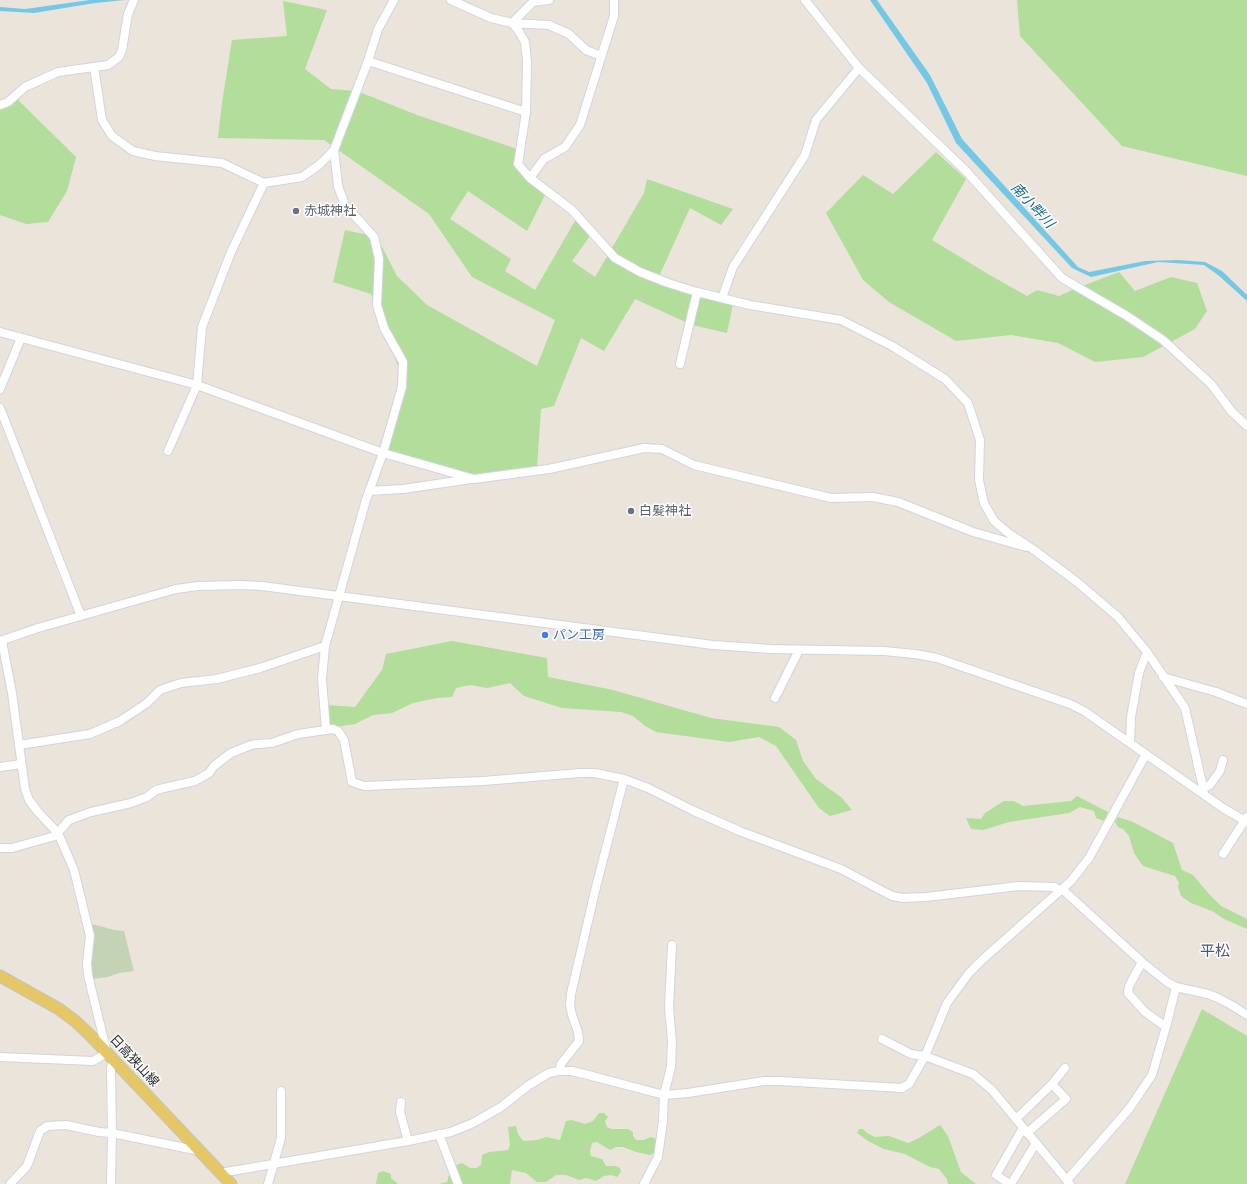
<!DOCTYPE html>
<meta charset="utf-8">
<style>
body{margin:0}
canvas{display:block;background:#eae4db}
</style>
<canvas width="1247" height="1184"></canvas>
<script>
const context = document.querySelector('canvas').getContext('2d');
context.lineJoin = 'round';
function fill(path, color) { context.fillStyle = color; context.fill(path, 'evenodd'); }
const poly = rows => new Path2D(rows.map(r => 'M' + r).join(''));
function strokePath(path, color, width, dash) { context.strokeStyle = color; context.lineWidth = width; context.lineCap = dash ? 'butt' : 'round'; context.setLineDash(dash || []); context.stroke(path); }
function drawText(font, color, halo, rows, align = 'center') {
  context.font = font + ' "Space Grotesk","Noto Sans JP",sans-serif'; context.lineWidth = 3; context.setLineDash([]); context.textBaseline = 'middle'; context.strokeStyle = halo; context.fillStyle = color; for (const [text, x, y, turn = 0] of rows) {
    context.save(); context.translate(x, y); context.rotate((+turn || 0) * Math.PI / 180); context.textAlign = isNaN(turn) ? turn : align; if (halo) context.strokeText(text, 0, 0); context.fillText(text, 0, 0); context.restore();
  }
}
fill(poly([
 [1017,0,1247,0,1247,176,1122,146,1020,36],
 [283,1,327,10,305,69,331,89,357,91,417,115,517,149,516,166,545,195,527,231,468,191,450,219,511,259,505,271,535,290,576,219,590,236,572,261,595,277,644,193,647,179,733,209,721,225,690,208,657,281,733,304,727,333,692,325,635,299,604,351,581,338,554,406,541,409,537,468,475,476,385,451,402,377,371,294,333,282,345,230,377,237,397,276,427,305,537,366,555,320,472,277,429,214,324,140,218,138,222,103,232,40,287,36],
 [11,93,76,157,67,191,48,222,26,224,0,215,0,104],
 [936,152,966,179,932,240,988,274,1027,296,1037,290,1059,296,1072,290,1119,272,1135,291,1171,277,1197,283,1207,311,1195,329,1143,357,1095,362,1058,343,1011,335,956,341,889,302,863,280,826,213,863,175,893,194],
 [452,641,547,658,548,677,613,690,711,718,779,727,796,740,803,761,816,779,842,798,852,810,830,816,819,808,776,746,759,737,729,742,656,732,645,726,633,716,621,712,562,708,524,696,510,683,487,688,470,685,456,688,452,697,437,698,413,703,392,713,373,715,355,724,342,726,328,726,329,715,327,705,355,707,382,670,386,654],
 [1077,796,1108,812,1104,821,1096,818,1094,811,1080,807,1069,813,1009,822,983,830,971,829,966,818,981,819,985,813,1004,801,1014,801,1023,806,1071,801],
 [1118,817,1133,822,1173,843,1182,870,1193,875,1209,894,1221,906,1247,919,1247,929,1224,919,1212,911,1191,903,1181,896,1178,887,1179,883,1175,876,1143,866,1134,853,1129,836,1123,829,1118,827,1115,822],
 [1202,1009,1247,1036,1247,1184,1125,1184],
 [599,1113,604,1113,608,1117,605,1121,607,1127,612,1129,628,1129,633,1132,633,1136,636,1140,644,1140,651,1137,658,1140,657,1151,650,1155,636,1152,623,1147,616,1147,610,1150,597,1142,592,1143,590,1151,591,1156,602,1159,606,1166,616,1166,620,1168,621,1172,617,1177,611,1175,604,1176,596,1181,586,1178,579,1180,566,1175,556,1175,546,1182,537,1182,526,1173,512,1170,510,1184,439,1184,447,1182,449,1175,456,1165,462,1163,470,1168,476,1168,481,1165,482,1155,489,1152,508,1150,510,1145,508,1127,516,1126,518,1134,523,1141,537,1140,546,1137,560,1140,566,1121,572,1120,585,1124,593,1121],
 [940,1125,948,1136,961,1172,976,1184,948,1184,947,1179,939,1169,930,1167,905,1154,884,1149,868,1141,857,1133,859,1129,863,1129,867,1133,875,1137,889,1136,908,1143,919,1138],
 [383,1171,391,1174,391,1178,398,1184,376,1184,378,1173]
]), '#b2dd9b');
fill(poly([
 [92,924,114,930,124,931,134,971,119,973,108,977,92,979,90,962,94,935]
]), '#c3d3b4');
fill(poly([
 [90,0,125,0,95,3,34,13,0,11,0,7,25,9],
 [870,0,877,0,930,75,962,139,1078,267,1089,272,1145,261,1178,260,1205,262,1222,271,1247,295,1247,301,1218,275,1204,265,1158,262,1091,277,1072,268,956,143,927,83]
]), '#75c8e5');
const minor = poly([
 [451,0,491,18,512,23,518,30,525,42,527,61,526,112,518,164,530,178,572,210,615,258,640,272,668,283,697,292,750,305,841,320,892,346,945,379,968,403,980,440,979,480,984,503,994,521,1007,532,1034,550,1077,582,1118,617,1147,652,1185,708,1202,783,1204,794],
 [805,0,859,68,966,171,1062,278,1127,316,1163,340,1211,384,1232,412,1247,426],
 [512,23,549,25,569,34,586,50,601,56],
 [512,23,533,2,549,0],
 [368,61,526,112],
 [94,67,102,120,112,136,133,151,155,156,222,163,264,183,302,177,319,165,334,150],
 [0,105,8,102,25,87,58,72,108,65,119,57,122,50,128,14,134,0],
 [530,178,544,159,565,147,580,125,614,16,614,0],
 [722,298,733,267,805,155,816,120,859,68],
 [0,332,197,385,383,453,474,479,549,469,644,448,662,449,694,465,831,498,873,497,898,502,973,532,1026,547],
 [680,364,697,292],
 [0,389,21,338],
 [0,408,81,616],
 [168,451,197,385,202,327,231,252,264,183],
 [369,491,403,489,471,479],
 [0,641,38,628,176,589,198,586,240,585,262,586,713,645,771,649,884,651,915,654,937,658,1070,704,1084,711,1223,808,1247,822],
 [1163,677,1216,692,1247,704],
 [775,698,799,650],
 [326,730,322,679,325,646,366,500,383,453,402,387,403,362,384,328,377,305,379,259,374,237,345,205,338,186,334,150,368,61,378,29,394,0],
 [1130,742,1131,717,1139,673,1147,652],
 [19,745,90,734,120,721,147,703,160,690,181,683,217,679,260,668,325,646],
 [0,767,21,764],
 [1203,788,1210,785,1220,771,1223,760],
 [0,848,12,848,55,836,69,820,91,812,131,803,147,797,156,790,164,788,195,781,209,773,214,766,231,753,251,745,257,744,272,743,298,734,333,729,338,731,344,740,352,782,364,786,483,781,580,773,595,773,624,779,648,788,694,811,742,832,841,869,892,896,903,898,926,897,1019,886,1055,887,1060,891],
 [1223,854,1247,817],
 [1062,889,1142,962,1167,982,1176,987,1208,994,1218,998,1233,1006,1247,1015],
 [1142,962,1129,986,1128,993,1145,1012,1166,1027],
 [882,1039,911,1054,925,1056,973,1074,992,1090,1070,1184],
 [0,1057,93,1061,107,1053,88,975,87,963,90,936,74,870,58,833,38,812,29,800,25,789,12,693,2,641],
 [559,1071,561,1064,579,1041,578,1032,572,1015,570,1005,571,994,596,887,624,779],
 [401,1102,400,1112,408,1141],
 [1016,1119,1052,1084,1065,1068],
 [1027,1133,1066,1099,1052,1084],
 [439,1134,458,1184],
 [220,1173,408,1141,451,1132,473,1123,501,1107,529,1085,549,1073,559,1071,572,1071,588,1075,664,1095,688,1093,764,1081,779,1081,902,1088,909,1084,925,1056,947,1003,969,973,982,960,1071,881,1089,858,1146,754],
 [1067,1180,1129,1109,1152,1075,1166,1027,1176,987],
 [10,1184,27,1166,40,1131,47,1126,66,1125,99,1132,112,1133,200,1151],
 [111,1184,112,1133,111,1068,114,1060],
 [268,1184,281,1138,281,1091],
 [644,1184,658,1157,663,1121,664,1095,671,1067,672,1041,669,1008,672,945],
 [1010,1184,996,1175,1023,1128],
 [1011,1184,1036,1143]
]);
const major = poly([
 [0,976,59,1009,75,1021,89,1034,231,1184]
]);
strokePath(minor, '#d1d4e1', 10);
strokePath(major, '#c3c3c3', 13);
strokePath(minor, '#fff', 8);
strokePath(major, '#e6c765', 11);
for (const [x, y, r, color] of [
 [296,211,4,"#6b7280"],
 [631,511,4,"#6b7280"],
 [545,635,4,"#3f7fe0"]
]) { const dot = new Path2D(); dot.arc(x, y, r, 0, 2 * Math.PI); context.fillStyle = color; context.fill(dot); strokePath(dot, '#fff', 1.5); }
drawText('13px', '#5b616d', '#fff', [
 ["赤城神社",304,211],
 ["白髪神社",639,511]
], 'left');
drawText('13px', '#366cbe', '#fff', [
 ["パン工房",553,635]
], 'left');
drawText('13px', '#292929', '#fff', [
 ["日高狭山線",134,1061,47]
]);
drawText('italic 14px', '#17668f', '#fff', [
 ["南小畔川",1032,206,47]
]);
drawText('15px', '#4d5476', '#fff', [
 ["平松",1215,952]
]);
</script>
